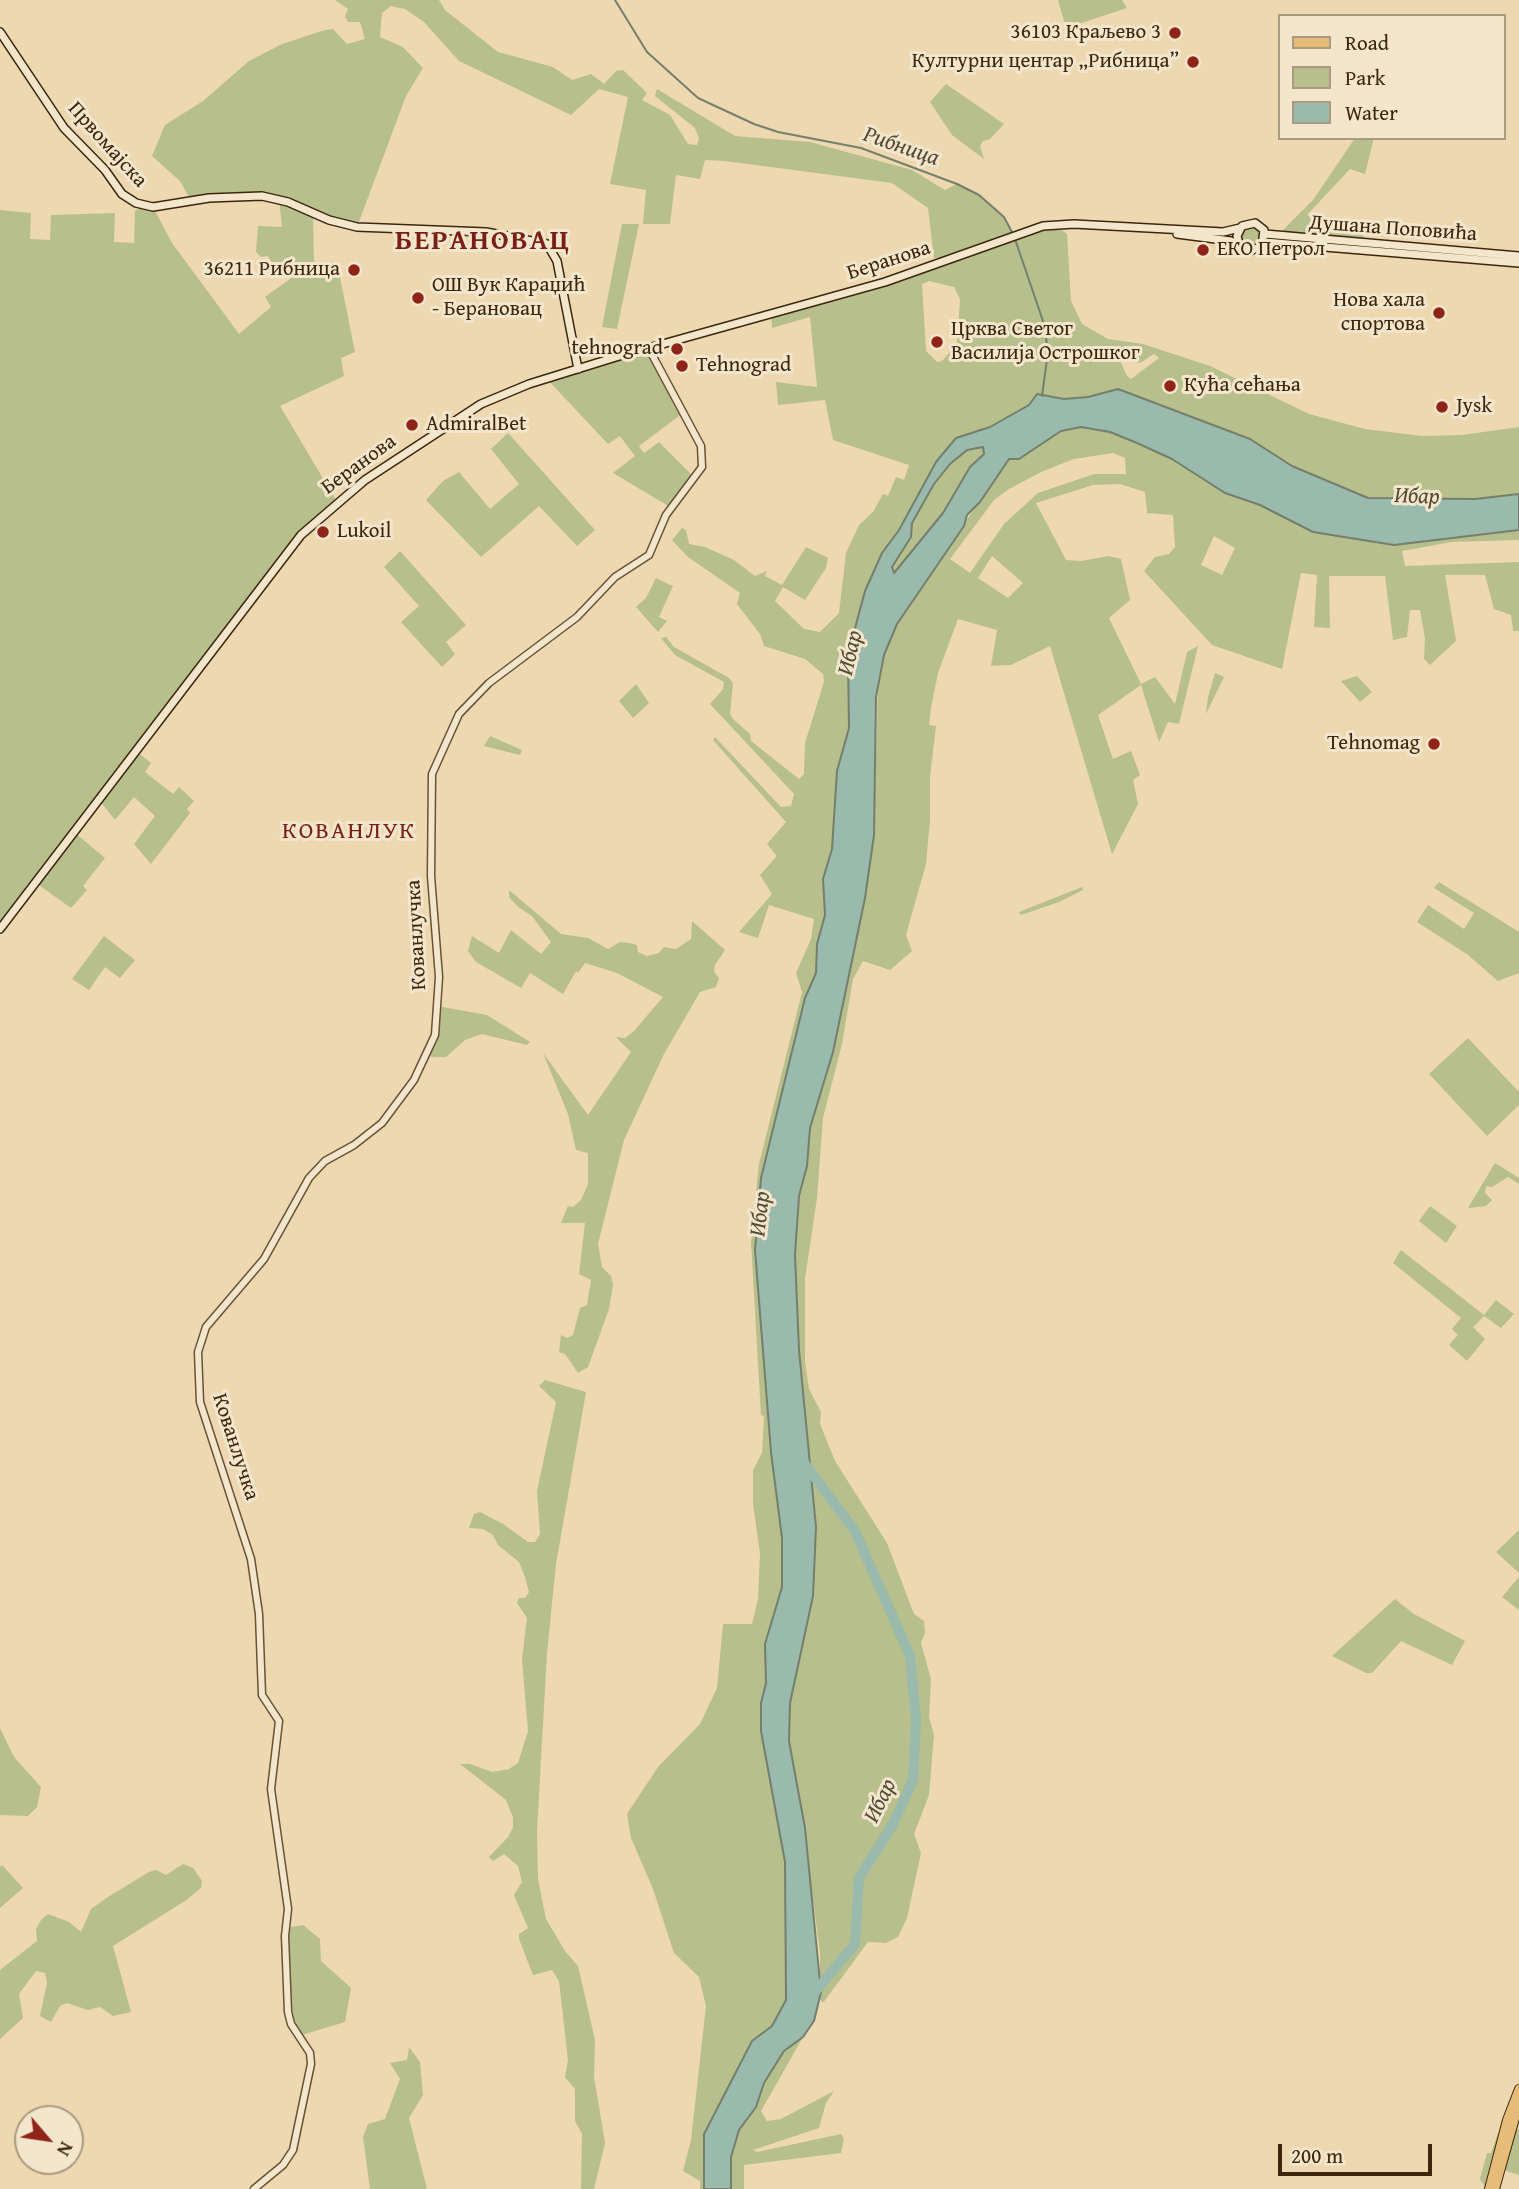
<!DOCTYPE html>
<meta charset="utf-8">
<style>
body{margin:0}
#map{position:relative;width:1519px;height:2189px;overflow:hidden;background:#edd8b1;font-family:"Gentium Book Plus",serif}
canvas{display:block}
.legend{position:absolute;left:1278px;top:14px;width:228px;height:126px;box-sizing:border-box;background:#f3e6cc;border:2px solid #aa9a7f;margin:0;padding:9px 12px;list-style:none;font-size:21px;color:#3c270c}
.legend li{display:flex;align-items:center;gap:14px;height:35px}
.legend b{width:35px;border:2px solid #aa9a7f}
.north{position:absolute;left:14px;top:2105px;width:70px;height:70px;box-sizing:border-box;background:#f3e6cc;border:2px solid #aa9a7f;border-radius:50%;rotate:119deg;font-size:19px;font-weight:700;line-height:28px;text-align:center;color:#3c270c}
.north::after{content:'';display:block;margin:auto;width:24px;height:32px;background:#8f2418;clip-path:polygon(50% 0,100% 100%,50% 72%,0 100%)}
.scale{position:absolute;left:1278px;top:2144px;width:154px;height:32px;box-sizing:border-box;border:4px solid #3c270c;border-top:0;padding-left:9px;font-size:21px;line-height:24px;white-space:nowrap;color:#3c270c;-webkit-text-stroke:5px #f3e6cc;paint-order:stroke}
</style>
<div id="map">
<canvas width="1519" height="2189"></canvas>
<ul class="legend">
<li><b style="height:9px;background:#e6bc78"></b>Road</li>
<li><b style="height:19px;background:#b7bf8d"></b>Park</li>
<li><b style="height:19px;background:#99baac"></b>Water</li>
</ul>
<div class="north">N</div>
<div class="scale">200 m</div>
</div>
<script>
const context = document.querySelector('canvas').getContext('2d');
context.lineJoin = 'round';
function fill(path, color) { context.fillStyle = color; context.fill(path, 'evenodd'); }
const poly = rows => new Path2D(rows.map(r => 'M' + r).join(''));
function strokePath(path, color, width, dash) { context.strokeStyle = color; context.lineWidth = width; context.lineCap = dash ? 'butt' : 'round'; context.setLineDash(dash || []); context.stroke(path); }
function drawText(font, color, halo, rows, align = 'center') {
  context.font = font + ' "Gentium Book Plus",serif'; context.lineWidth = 6; context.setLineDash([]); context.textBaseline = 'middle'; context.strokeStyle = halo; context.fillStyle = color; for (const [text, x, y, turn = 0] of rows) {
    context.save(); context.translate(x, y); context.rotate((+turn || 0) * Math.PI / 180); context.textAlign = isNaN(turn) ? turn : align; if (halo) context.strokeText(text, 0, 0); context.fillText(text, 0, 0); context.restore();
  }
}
fill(poly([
 [335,0,439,0,445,10,498,52,553,67,572,80,591,74,604,84,616,71,623,70,647,93,642,100,670,115,688,144,697,145,699,138,695,128,655,96,657,89,735,136,810,142,912,170,945,190,957,184,979,195,1004,217,1015,237,1054,224,1067,234,1071,301,1082,324,1108,339,1143,344,1210,366,1309,414,1365,429,1422,436,1462,435,1519,427,1519,494,1476,499,1368,498,1292,466,1250,439,1118,389,1088,397,1064,399,1037,394,1029,405,990,427,956,438,936,462,899,530,882,553,865,591,848,657,849,728,837,771,832,849,823,879,825,915,817,944,816,973,805,998,793,1050,755,1250,771,1452,782,1538,782,1587,765,1644,766,1683,761,1703,761,1731,785,1862,786,2001,772,2026,752,2041,704,2134,704,2189,700,2189,700,2181,683,2171,691,2140,706,2006,699,1977,674,1953,653,1889,631,1838,627,1814,658,1767,700,1724,717,1688,723,1624,752,1624,758,1599,760,1553,753,1504,753,1470,762,1453,764,1416,761,1415,751,1242,759,1164,802,992,796,973,811,939,814,919,769,905,758,938,739,932,772,894,760,875,777,856,767,844,786,822,713,740,715,737,781,807,791,806,794,794,710,704,723,689,724,682,675,655,661,638,666,637,674,647,729,678,733,683,730,714,733,719,750,734,751,741,799,779,804,774,805,743,824,682,823,674,805,659,764,646,760,634,737,604,740,593,688,557,672,540,682,528,686,530,689,544,705,547,734,560,755,576,767,571,765,576,782,585,806,547,828,558,826,568,805,600,783,587,775,601,804,629,820,632,839,613,846,553,859,525,873,512,883,494,888,496,896,477,904,480,909,465,833,440,825,400,778,405,776,382,817,387,810,317,772,328,771,313,885,282,947,257,934,258,928,208,892,183,725,161,705,160,700,179,676,175,670,224,643,224,646,190,610,184,628,97,599,89,571,115,459,61,424,22,405,9,391,6,382,13,380,37,403,47,423,68,406,96,357,227,313,213,314,263,337,262,355,352,341,358,344,376,280,406,337,502,308,528,136,751,151,763,145,772,173,794,179,787,194,801,187,809,190,813,151,864,134,844,155,816,134,797,115,820,99,800,74,832,105,858,83,886,87,890,71,908,36,883,0,929,0,210,31,213,30,239,50,240,51,215,115,213,114,242,134,243,135,211,144,205,153,207,172,243,239,334,271,307,265,297,294,276,291,263,276,270,268,256,261,257,256,252,258,226,282,227,279,199,262,196,191,201,180,181,152,156,165,125,203,101,249,61,282,44,325,30,333,29,347,44,365,39,360,22,348,22,345,16,348,9],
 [929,281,954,287,960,299,957,344,942,361,937,362,926,351,922,284],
 [1154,354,1159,358,1131,379,1127,376,1120,361,1122,358,1140,363],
 [1058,0,1122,0,1127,8,1066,28],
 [946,84,1004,124,990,139,983,141,980,146,984,159,952,135,930,102],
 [1355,138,1374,138,1365,174,1350,169,1307,215,1356,231,1375,245,1277,236,1313,200],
 [622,224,639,224,617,329,602,327],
 '1242 237a9 9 0 1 1 18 0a9 9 0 1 1-18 0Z',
 [648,347,683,413,639,446,644,453,659,442,694,477,670,507,613,473,635,456,620,436,608,444,546,378],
 [1081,427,1110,432,1172,459,1225,493,1394,545,1519,530,1519,540,1452,542,1402,551,1405,566,1519,562,1519,631,1513,631,1511,615,1494,609,1485,575,1445,575,1456,641,1430,665,1424,659,1425,638,1420,610,1410,610,1407,637,1393,640,1385,576,1329,576,1330,628,1314,627,1317,575,1301,573,1282,669,1212,645,1144,571,1155,557,1169,554,1175,547,1173,515,1147,513,1145,492,1120,484,1093,485,1036,503,1066,560,1081,561,1109,556,1121,559,1130,600,1109,618,1141,684,1155,677,1175,704,1187,652,1198,646,1179,724,1168,722,1159,742,1141,685,1098,715,1113,759,1131,751,1140,775,1133,780,1138,804,1112,854,1050,646,1011,665,991,666,997,630,958,619,938,673,931,708,929,725,936,726,930,777,930,820,926,864,906,935,912,951,890,970,863,961,853,979,842,1044,823,1118,817,1198,805,1279,805,1361,809,1389,821,1412,820,1424,835,1461,887,1543,914,1614,924,1621,925,1633,921,1643,931,1679,929,1717,934,1735,929,1795,914,1834,921,1853,907,1918,898,1937,886,1943,868,1942,823,2003,820,1999,820,1953,814,1907,789,1741,790,1703,813,1596,816,1527,799,1350,795,1255,799,1196,807,1166,810,1128,833,1052,865,898,874,835,878,680,884,655,897,624,1000,470,1009,459,1033,450,1061,431],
 [1113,453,1125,458,1126,474,1094,474,1038,493,1004,524,970,573,950,559,994,500,1009,489,1041,472,1074,459],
 [1214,536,1235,548,1222,575,1201,565],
 [992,556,1023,583,1008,598,978,578],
 [508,433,595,530,577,546,539,506,481,557,426,500,443,481,459,472,490,509,519,484,491,449],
 [983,446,984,454,970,467,943,513,894,573,892,568,911,537,912,523,934,484,950,464,967,450],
 [400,551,466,625,446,642,455,654,442,667,401,622,419,606,384,567],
 [656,578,673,586,659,617,667,621,658,632,636,607,646,598],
 [1215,673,1224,677,1206,714,1208,697],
 [1357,676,1372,692,1360,702,1341,681],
 [636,684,649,703,633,718,619,701],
 [490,736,522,750,520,755,484,746],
 [1439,882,1519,932,1519,973,1498,981,1468,955,1417,922,1428,905,1464,929,1474,913,1434,888],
 [1082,887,1083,890,1059,902,1021,915,1019,912],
 [509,890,561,934,588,938,608,949,620,942,629,943,637,945,638,952,647,956,659,953,664,947,676,949,691,939,692,921,725,950,715,965,714,972,719,978,716,987,700,992,664,1054,624,1140,598,1244,602,1267,611,1276,613,1285,609,1309,588,1367,578,1373,565,1354,559,1352,561,1335,567,1338,573,1335,580,1308,587,1305,591,1280,579,1274,585,1223,561,1223,568,1206,573,1207,581,1200,588,1184,588,1153,576,1150,568,1114,543,1053,588,1115,631,1052,616,1037,625,1038,634,1031,663,997,617,973,585,963,578,973,576,971,563,994,530,973,521,988,476,962,468,951,472,936,499,953,511,930,541,954,551,942,532,916,517,906,509,897],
 [104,936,135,960,120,978,105,967,89,990,72,979],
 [437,1006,487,1015,530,1042,527,1045,482,1034,465,1040,446,1057,432,1057,427,1055,435,1035],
 [1468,1038,1519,1092,1519,1105,1487,1136,1429,1074],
 [1495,1163,1519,1178,1519,1184,1508,1177,1492,1187,1486,1186,1485,1193,1492,1200,1486,1206,1468,1208],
 [1430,1206,1457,1226,1446,1243,1419,1221],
 [1401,1250,1484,1315,1496,1300,1514,1314,1501,1328,1484,1316,1473,1327,1485,1339,1467,1361,1449,1345,1458,1335,1452,1329,1461,1318,1393,1263],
 [545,1380,586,1392,556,1564,547,1653,537,1831,538,1879,546,1919,565,1951,578,1966,595,2040,594,2077,605,2143,594,2189,581,2189,582,2134,575,2121,575,2089,565,2077,568,2060,559,1981,552,1970,533,1975,519,1939,519,1934,528,1928,514,1895,522,1882,518,1866,504,1854,493,1861,489,1857,508,1837,513,1828,513,1817,506,1800,460,1764,470,1764,492,1772,509,1769,518,1763,528,1731,522,1659,527,1618,517,1603,519,1598,525,1598,529,1592,525,1577,519,1562,498,1545,493,1535,483,1529,469,1528,474,1514,480,1512,503,1524,528,1542,535,1542,540,1534,537,1491,556,1402,539,1386],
 [1519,1530,1519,1573,1496,1552],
 [1519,1577,1519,1610,1502,1597],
 [1395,1599,1414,1614,1465,1641,1452,1665,1401,1641,1372,1673,1366,1673,1332,1656],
 [0,1728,14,1757,41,1787,37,1807,28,1816,0,1815],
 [183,1864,193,1868,202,1881,201,1888,185,1901,113,1946,131,2012,113,2016,100,2007,88,2010,67,2003,60,2006,51,2022,40,2016,47,1983,45,1973,36,1971,19,1994,23,2018,0,2039,0,1970,37,1941,36,1929,41,1920,48,1914,69,1922,81,1932,91,1909,108,1897,149,1872,156,1870,166,1875],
 [2,1865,23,1888,0,1908,0,1867],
 [303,1925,320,1939,321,1961,351,1988,345,2022,302,2035,296,2027,292,2012,288,1936,291,1927],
 [803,2037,761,2111,767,2121,781,2119,834,2091,826,2103,819,2128,753,2150,757,2152,841,2134,844,2139,841,2153,744,2165,744,2189,731,2189,731,2157,739,2130,756,2107,764,2083,784,2051],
 [409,2047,420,2062,423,2095,409,2118,427,2189,370,2189,363,2137,368,2124,385,2119,400,2079,390,2063,407,2060],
 [1511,2127,1519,2130,1519,2175,1500,2169],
 [1498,2133,1499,2134,1485,2187,1480,2179,1487,2153,1491,2153]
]), '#b7bf8d');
const water = poly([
 [1118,389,1250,439,1292,466,1368,498,1475,499,1519,494,1519,530,1394,545,1313,532,1260,505,1225,493,1172,459,1137,443,1110,432,1081,427,1061,431,1019,459,1009,459,980,502,967,515,964,526,897,624,884,655,876,697,874,835,865,898,833,1052,810,1128,807,1166,799,1196,795,1255,799,1350,816,1527,813,1596,790,1703,789,1741,805,1828,821,1992,814,2021,803,2037,784,2051,764,2083,756,2107,739,2130,731,2157,731,2189,704,2189,704,2134,752,2041,772,2026,786,2000,785,1862,761,1731,761,1703,766,1683,765,1644,782,1587,782,1538,771,1452,755,1250,761,1178,805,998,816,973,817,944,825,915,823,879,832,849,837,771,849,728,848,657,854,632,865,591,882,553,899,530,936,462,956,438,990,427,1029,405,1037,394,1064,399,1088,397,1118,389],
 [983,447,984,454,970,467,943,513,894,573,892,567,911,537,912,523,934,484,950,464,967,450,983,447]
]);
fill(water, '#99baac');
strokePath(water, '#747f6c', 2);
strokePath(poly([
 [615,0,647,52,698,98,754,124,778,132,861,148,957,184,979,195,1004,217,1013,234],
 [1015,239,1044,324,1048,352,1042,396]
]), '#747f6c', 2);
strokePath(poly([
 [804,1463,855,1531,910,1656,916,1719,913,1780,893,1824,859,1878,855,1944,814,1993]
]), '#99baac', 10);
const tertiary = poly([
 [254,2189,283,2165,293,2150,311,2064,310,2053,291,2024,288,2012,285,1936,288,1909,271,1789,279,1721,262,1695,259,1614,251,1559,200,1402,198,1352,206,1327,264,1259,309,1178,325,1161,354,1145,382,1123,414,1080,435,1035,439,977,431,876,432,774,459,714,489,683,577,617,615,577,649,555,666,515,702,467,701,446,648,347]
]);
const secondary = poly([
 [0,32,64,128,105,170,122,194,136,203,153,207,209,198,262,196,288,202,329,220,357,227,486,232,547,244,557,261,578,369],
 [1177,234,1231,241,1250,251,1262,246,1264,230,1255,223,1242,226,1237,236,1239,244],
 [1265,234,1519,256],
 [1264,242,1519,263],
 [0,929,301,535,365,480,481,404,529,384,616,357,885,282,1043,226,1074,224,1223,232,1240,228]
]);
const primary = poly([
 [1489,2189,1507,2120,1519,2089],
 [1495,2189,1519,2104]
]);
strokePath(tertiary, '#685335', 9);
strokePath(secondary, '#3c270c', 10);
strokePath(primary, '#3c270c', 10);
strokePath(tertiary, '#f3e6cc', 6);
strokePath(secondary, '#f3e6cc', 7);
strokePath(primary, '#e6bc78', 8);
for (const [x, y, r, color] of [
 [1175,33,7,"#8f2418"],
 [1193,62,7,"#8f2418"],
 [1203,250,7,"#8f2418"],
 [354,270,7,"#8f2418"],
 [418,298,7,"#8f2418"],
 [1439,313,7,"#8f2418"],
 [937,342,7,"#8f2418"],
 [677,349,7,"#8f2418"],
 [682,366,7,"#8f2418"],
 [1170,386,7,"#8f2418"],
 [1442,407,7,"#8f2418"],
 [412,425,7,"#8f2418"],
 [323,532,7,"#8f2418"],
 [1434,744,7,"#8f2418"]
]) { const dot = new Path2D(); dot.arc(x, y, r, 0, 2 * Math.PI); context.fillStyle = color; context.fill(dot); strokePath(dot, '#f3e6cc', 2.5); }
drawText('21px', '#3c270c', '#f3e6cc', [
 ["36103 Краљево 3",1161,33,"right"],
 ["Културни центар „Рибница”",1179,62,"right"],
 ["ЕКО Петрол",1217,250],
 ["36211 Рибница",340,270,"right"],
 ["ОШ Вук Караџић",432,286],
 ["- Берановац",432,310],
 ["Нова хала",1425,301,"right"],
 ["спортова",1425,325,"right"],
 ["Црква Светог",951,330],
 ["Василија Острошког",951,354],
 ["tehnograd",663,349,"right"],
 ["Tehnograd",696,366],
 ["Кућа сећања",1184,386],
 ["Jysk",1456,407],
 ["AdmiralBet",426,425],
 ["Lukoil",337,532],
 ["Tehnomag",1420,744,"right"]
], 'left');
drawText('21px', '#3c270c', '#f3e6cc', [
 ["Првомајска",107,145,48],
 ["Душана Поповића",1393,229,4],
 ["Беранова",889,261,-18],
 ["Беранова",359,465,-36],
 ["Кованлучка",417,935,-93],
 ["Кованлучка",235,1447,72]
]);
drawText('italic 23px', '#534c34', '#f3e6cc', [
 ["Рибница",901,147,19],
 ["Ибар",1417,497,2],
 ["Ибар",851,653,-77],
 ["Ибар",761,1214,-84],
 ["Ибар",881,1801,-64]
]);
context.letterSpacing = '2px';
drawText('24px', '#7a1f14', '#f3e6cc', [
 ["КОВАНЛУК",349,832]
]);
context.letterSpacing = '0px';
context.letterSpacing = '2px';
drawText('bold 28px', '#7a1f14', '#f3e6cc', [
 ["БЕРАНОВАЦ",483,242]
]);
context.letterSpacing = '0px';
</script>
